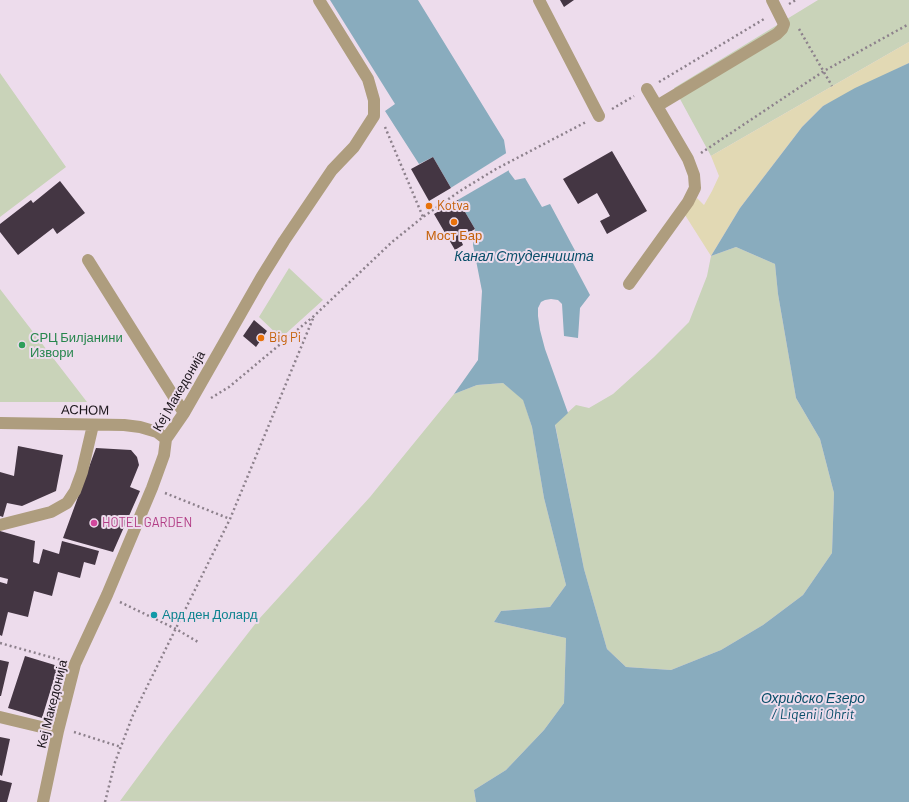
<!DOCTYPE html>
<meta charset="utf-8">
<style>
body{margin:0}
canvas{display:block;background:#eddcec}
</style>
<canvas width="909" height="802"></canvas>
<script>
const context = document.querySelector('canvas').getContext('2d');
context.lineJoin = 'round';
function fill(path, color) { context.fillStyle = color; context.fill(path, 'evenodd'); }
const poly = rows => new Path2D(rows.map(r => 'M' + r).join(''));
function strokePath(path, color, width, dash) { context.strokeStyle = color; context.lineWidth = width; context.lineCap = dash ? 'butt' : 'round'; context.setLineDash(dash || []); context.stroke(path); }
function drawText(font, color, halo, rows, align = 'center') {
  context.font = font + ' Barlow,sans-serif'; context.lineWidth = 4; context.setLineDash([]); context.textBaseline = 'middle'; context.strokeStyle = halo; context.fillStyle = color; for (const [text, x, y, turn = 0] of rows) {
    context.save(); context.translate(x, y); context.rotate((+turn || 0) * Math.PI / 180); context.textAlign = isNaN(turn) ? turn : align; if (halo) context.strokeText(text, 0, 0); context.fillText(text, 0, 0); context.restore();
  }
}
fill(poly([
 [818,0,909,0,909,42,711,156,674,88],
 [0,73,66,167,0,217],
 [736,247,775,264,778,294,796,398,820,439,834,493,832,553,803,595,763,625,721,650,671,670,626,667,607,649,584,569,555,424,576,405,589,408,613,394,654,357,689,322,707,276,711,256],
 [289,268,323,300,281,338,259,317],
 [0,289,87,402,0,402],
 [503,383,523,399,532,427,544,498,566,585,550,607,501,611,494,622,566,638,564,703,544,730,506,770,474,790,476,802,120,801,168,736,259,619,370,497,454,394,477,385]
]), '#c9d3b9');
fill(poly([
 [909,42,909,63,823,106,802,127,740,208,711,256,685,215,697,198,704,205,712,191,719,176,711,156]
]), '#e2d9b4');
fill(poly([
 [330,0,418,0,504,140,509,172,515,180,525,178,542,207,550,204,579,258,573,263,590,295,580,308,578,338,564,336,562,304,558,300,551,299,545,300,541,302,538,308,538,316,540,330,545,349,568,413,555,425,584,569,607,649,626,667,671,670,721,650,763,625,803,595,832,553,834,493,820,439,796,398,778,294,775,264,736,247,711,256,740,208,802,127,823,106,855,88,909,63,909,802,476,802,474,790,506,770,544,730,564,703,566,638,494,622,501,611,550,607,566,585,544,498,532,427,523,400,503,383,477,385,454,394,478,360,482,291,473,245,475,229,433,157,419,164,385,111,395,104]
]), '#89acbe');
fill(poly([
 [508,152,511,169,456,201,449,189]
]), '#eddcec');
fill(poly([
 [560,0,574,0,564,7],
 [612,151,647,211,607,234,600,221,610,216,597,193,578,204,563,179],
 [433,157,451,188,429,201,411,169],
 [60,181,85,213,57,234,53,228,18,255,0,232,0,224,31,200,33,203],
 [458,200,475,229,460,238,463,245,455,250,434,214],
 [254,320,267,331,256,347,243,336],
 [18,446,63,455,56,491,22,506,7,503,3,517,0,516,0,472,14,476],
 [96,448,131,450,137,457,139,465,130,487,140,491,113,552,63,538],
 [0,531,35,541,33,562,39,564,43,549,59,554,62,541,99,551,95,565,84,562,80,578,58,572,52,596,34,591,28,617,8,612,2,636,0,635,0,582,7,584,8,579,0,577],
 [25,656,58,666,42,718,8,708],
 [0,660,9,662,1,696,0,696],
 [0,737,10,739,2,776,0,775],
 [0,780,12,783,7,802,0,802]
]), '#443643');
strokePath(poly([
 [789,4,796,0],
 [799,29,832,86],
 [659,82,764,19],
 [612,109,634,96],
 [385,127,423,217],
 [701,153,824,71,909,24],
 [211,398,229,387,314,316,392,242,423,217,460,191,496,169,586,122],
 [165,493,230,519],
 [120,602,176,629,198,642],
 [0,643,61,660],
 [74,732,121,747],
 [105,802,115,762,133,715,230,519,314,316]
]), '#8d818c', 2.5, [2, 3]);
strokePath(poly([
 [539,0,599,116],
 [657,106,777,34,782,29,784,24,772,0],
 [88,260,184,413],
 [629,284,688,202,695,188,694,175,688,159,647,89],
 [0,423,124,425,140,427,157,432,166,439],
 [0,525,51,512,67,503,75,491,82,472,93,425],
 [0,717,58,731],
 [43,802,58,731,75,664,107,595,152,488,164,455,166,439,184,413,261,278,284,241,332,170,354,147,374,116,374,100,368,79,319,0]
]), '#ae9d7e', 12);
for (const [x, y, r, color] of [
 [429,206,4,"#e8710a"],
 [454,222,4,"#e8710a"],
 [261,338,4,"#e8710a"],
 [22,345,4,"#2e9e5b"],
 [94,523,4,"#d1479c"],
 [154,615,4,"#0f9aa8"]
]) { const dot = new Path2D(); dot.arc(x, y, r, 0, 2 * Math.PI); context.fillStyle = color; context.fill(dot); strokePath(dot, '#eddcec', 1.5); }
drawText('13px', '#c56008', '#eddcec', [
 ["Kotva",437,206],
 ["Мост Бар",454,236,"center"],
 ["Big Pi",269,338]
], 'left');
drawText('13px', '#27864d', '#eddcec', [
 ["СРЦ Билјанини",30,338],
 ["Извори",30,353]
], 'left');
drawText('13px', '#1b151b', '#eddcec', [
 ["Кеј Македонија",179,391,-60],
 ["АСНОМ",85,410,1],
 ["Кеј Македонија",52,704,-76]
]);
drawText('13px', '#b23c85', '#eddcec', [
 ["HOTEL GARDEN",102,523]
], 'left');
drawText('13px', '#0d838f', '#eddcec', [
 ["Ард ден Долард",162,615]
], 'left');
drawText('italic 14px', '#084e69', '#eddcec', [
 ["Канал Студенчишта",524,256],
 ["Охридско Езеро",813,698],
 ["/ Liqeni i Ohrit",813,714]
]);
</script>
